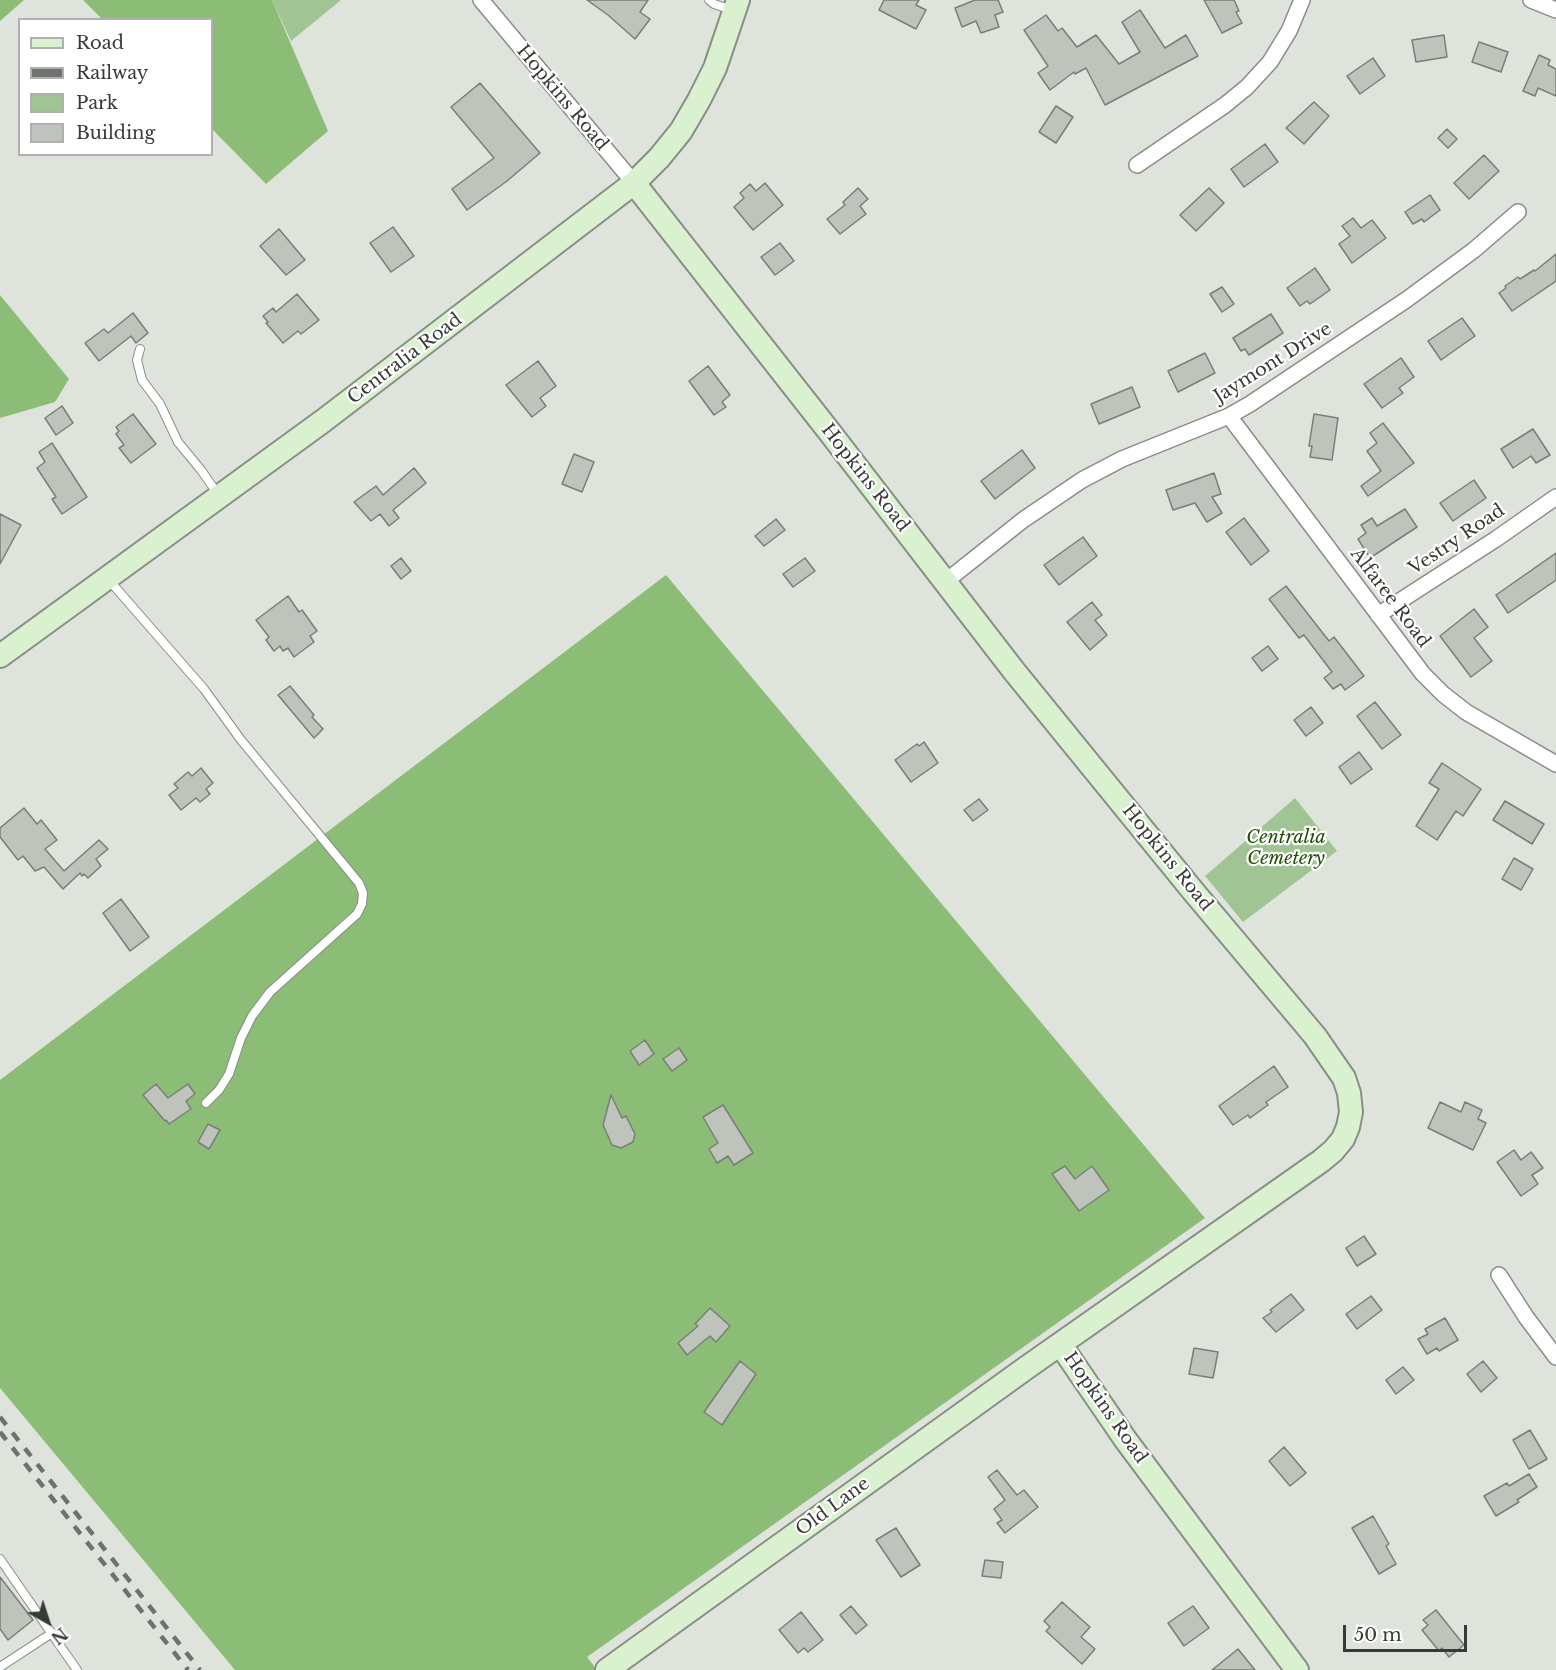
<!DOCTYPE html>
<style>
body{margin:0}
#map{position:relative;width:1556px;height:1670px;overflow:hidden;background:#dee4db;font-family:"Libre Baskerville",serif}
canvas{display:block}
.legend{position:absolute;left:18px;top:18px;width:195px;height:138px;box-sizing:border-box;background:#fff;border:2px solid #afb0af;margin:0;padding:8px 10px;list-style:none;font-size:18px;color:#383a37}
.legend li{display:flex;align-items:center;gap:12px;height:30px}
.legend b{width:30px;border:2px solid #afb0af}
.north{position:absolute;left:18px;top:1592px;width:60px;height:60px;-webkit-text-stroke:4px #fff;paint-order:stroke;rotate:141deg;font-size:16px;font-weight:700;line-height:24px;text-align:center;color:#383a37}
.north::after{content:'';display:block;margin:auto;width:21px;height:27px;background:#383a37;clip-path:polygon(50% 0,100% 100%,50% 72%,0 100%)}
.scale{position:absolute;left:1343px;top:1625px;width:124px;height:27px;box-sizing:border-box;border:3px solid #383a37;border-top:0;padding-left:8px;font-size:18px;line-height:21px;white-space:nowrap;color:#383a37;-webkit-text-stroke:4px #fff;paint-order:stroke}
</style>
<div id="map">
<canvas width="1556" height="1670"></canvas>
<ul class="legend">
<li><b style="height:8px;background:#d9f1cf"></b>Road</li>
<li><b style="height:8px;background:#6e726d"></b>Railway</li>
<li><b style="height:16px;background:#a1c494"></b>Park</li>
<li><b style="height:16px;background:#bec4bc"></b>Building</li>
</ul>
<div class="north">N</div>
<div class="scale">50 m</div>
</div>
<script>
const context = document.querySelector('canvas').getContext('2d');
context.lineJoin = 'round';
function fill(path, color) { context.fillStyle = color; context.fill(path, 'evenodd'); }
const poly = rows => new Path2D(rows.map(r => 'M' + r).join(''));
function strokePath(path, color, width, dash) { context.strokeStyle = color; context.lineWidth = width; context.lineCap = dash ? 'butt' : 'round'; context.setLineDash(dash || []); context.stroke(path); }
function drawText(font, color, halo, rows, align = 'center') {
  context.font = font + ' "Libre Baskerville",serif'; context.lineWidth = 4.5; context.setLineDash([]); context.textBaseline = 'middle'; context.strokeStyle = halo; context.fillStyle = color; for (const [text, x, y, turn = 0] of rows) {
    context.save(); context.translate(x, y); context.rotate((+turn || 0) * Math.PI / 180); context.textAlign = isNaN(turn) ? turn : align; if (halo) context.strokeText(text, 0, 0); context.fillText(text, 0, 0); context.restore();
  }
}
fill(poly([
 [272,0,341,0,291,41],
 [1295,798,1337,851,1243,922,1205,876]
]), '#a1c494');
fill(poly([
 [0,0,24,0,0,21],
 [83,0,272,0,328,131,266,184,212,129,212,20,102,19],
 [0,295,69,379,55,402,0,418],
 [666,575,1205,1218,587,1657,597,1670,235,1670,0,1388,0,1080]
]), '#8bbd77');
const building = poly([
 [587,0,648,0,640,12,650,19,635,39,608,15,587,0],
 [884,0,919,0,916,5,926,10,916,29,879,10,884,0],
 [975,0,998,0,1003,12,995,15,999,27,981,33,976,21,962,27,955,8,975,0],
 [1204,0,1234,0,1239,11,1236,12,1242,23,1222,33,1204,0],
 [1140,10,1165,48,1186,35,1198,56,1105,105,1086,68,1075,74,1074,72,1050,90,1038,73,1048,66,1024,30,1046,15,1058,31,1062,28,1077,47,1096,35,1119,64,1140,52,1122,22,1140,10],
 [1444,35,1447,57,1416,62,1412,40,1444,35],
 [1479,42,1508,52,1501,72,1472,62,1479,42],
 [1539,55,1550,60,1548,65,1556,69,1556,96,1538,88,1535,96,1523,91,1539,55],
 [1373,58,1385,76,1360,94,1347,76,1373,58],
 [480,83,540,153,507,181,467,210,452,189,494,158,451,107,480,83],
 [1314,102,1329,116,1304,144,1286,128,1314,102],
 [1056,106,1073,117,1056,143,1039,132,1056,106],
 [1447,129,1457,139,1448,148,1438,138,1447,129],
 [1265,144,1278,162,1244,187,1231,169,1265,144],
 [1484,155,1499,171,1469,199,1454,183,1484,155],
 [765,183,783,205,753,230,734,207,744,198,740,193,750,184,756,191,765,183],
 [858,188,868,199,860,206,866,214,840,234,827,219,845,205,843,202,858,188],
 [1209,188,1224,203,1196,231,1180,215,1209,188],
 [1430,195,1440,210,1424,222,1422,219,1413,224,1405,212,1430,195],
 [1353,218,1361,228,1372,220,1386,238,1352,263,1339,244,1350,236,1342,226,1353,218],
 [393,227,414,256,391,272,370,243,393,227],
 [279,229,305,260,286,275,260,246,279,229],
 [780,243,794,261,775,275,761,257,780,243],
 [1556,254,1556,281,1512,311,1499,293,1506,288,1505,286,1518,277,1520,279,1534,270,1535,271,1556,254],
 [1315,268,1330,290,1310,304,1307,301,1300,306,1287,288,1315,268],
 [1222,287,1234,304,1222,312,1210,294,1222,287],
 [297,294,319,320,301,334,298,331,283,343,266,323,268,322,263,316,273,308,276,312,297,294],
 [133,313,148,333,136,343,131,336,99,361,85,343,104,329,108,333,133,313],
 [1271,314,1283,333,1249,355,1245,349,1241,351,1233,338,1271,314],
 [1462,318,1475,336,1441,360,1428,341,1462,318],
 [1205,353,1215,373,1178,392,1168,371,1205,353],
 [1401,358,1414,377,1399,388,1403,393,1382,408,1364,384,1401,358],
 [538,361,556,386,540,398,546,406,532,417,506,385,538,361],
 [708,366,730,395,722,402,726,407,714,415,689,381,708,366],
 [1132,387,1140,407,1099,424,1091,404,1132,387],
 [62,406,73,423,56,435,45,418,62,406],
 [133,414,156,444,131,463,119,448,124,445,116,434,119,431,116,427,133,414],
 [1314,414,1338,418,1332,460,1310,457,1312,446,1309,446,1314,414],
 [1383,423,1414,463,1368,496,1361,486,1381,471,1367,451,1377,443,1370,433,1383,423],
 [1533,429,1550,455,1536,463,1531,456,1513,468,1501,449,1533,429],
 [52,443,87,497,62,514,52,499,56,497,37,468,45,462,39,452,52,443],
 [1022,450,1035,468,995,499,981,481,1022,450],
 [574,454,594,462,582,492,562,484,574,454],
 [414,468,426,483,393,510,399,518,389,526,380,514,371,521,354,502,376,486,383,495,414,468],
 [1214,473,1221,494,1212,497,1222,513,1207,522,1195,503,1173,510,1166,490,1214,473],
 [1474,480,1486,498,1453,521,1440,503,1474,480],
 [1405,509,1417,527,1370,558,1358,539,1366,533,1361,525,1372,518,1377,526,1405,509],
 [0,514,21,525,0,564,0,514],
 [1244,518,1269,551,1251,565,1226,532,1244,518],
 [776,519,785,530,764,546,755,536,776,519],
 [1083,537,1097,556,1059,585,1044,565,1083,537],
 [1556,553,1556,580,1508,613,1496,595,1556,553],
 [401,558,411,571,401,579,391,566,401,558],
 [805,558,815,571,793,587,783,574,805,558],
 [1286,586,1329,641,1334,637,1364,676,1345,690,1341,684,1333,689,1324,678,1332,672,1304,635,1299,638,1269,599,1286,586],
 [288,596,299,612,302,610,317,631,310,636,314,642,294,657,288,648,283,651,280,646,274,651,266,640,269,637,256,620,288,596],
 [1092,602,1102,615,1095,620,1107,635,1090,650,1067,622,1092,602],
 [1474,609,1488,627,1474,638,1492,661,1471,677,1440,636,1474,609],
 [1268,646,1278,659,1262,671,1252,658,1268,646],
 [290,686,314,715,312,717,323,729,314,738,278,695,290,686],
 [1375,702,1401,735,1382,749,1357,716,1375,702],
 [1311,707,1323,723,1306,736,1294,720,1311,707],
 [924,742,938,763,911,782,895,760,917,744,919,746,924,742],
 [1359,752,1372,769,1351,784,1339,767,1359,752],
 [1442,763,1481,789,1463,816,1456,811,1437,840,1416,826,1439,789,1429,783,1442,763],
 [201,768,213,783,206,789,210,794,200,802,196,798,181,810,169,795,178,788,174,784,188,772,192,776,201,768],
 [979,799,988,810,973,821,964,810,979,799],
 [1505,801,1544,824,1532,844,1493,820,1505,801],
 [24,808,37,824,41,820,57,840,45,849,64,871,99,840,108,849,96,859,101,866,88,878,84,874,82,876,80,873,63,889,44,867,35,871,23,856,18,860,0,837,0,828,24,808],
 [1514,858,1533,869,1521,890,1502,879,1514,858],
 [121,899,149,937,130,951,103,913,121,899],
 [645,1040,654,1054,639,1065,630,1051,645,1040],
 [679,1048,687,1060,672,1071,663,1059,679,1048],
 [1274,1066,1288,1087,1266,1102,1268,1105,1250,1118,1248,1115,1233,1125,1219,1106,1274,1066],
 [156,1084,168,1098,188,1084,195,1094,186,1101,191,1109,169,1124,166,1120,165,1121,143,1095,156,1084],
 [611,1095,622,1118,626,1116,635,1134,633,1142,621,1148,612,1145,603,1125,611,1095],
 [1440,1102,1461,1112,1465,1102,1482,1110,1478,1119,1486,1123,1473,1150,1428,1128,1440,1102],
 [723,1105,753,1153,734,1165,728,1156,717,1163,709,1149,718,1143,703,1117,723,1105],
 [208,1124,220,1130,209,1149,198,1142,208,1124],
 [1514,1150,1521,1160,1531,1152,1543,1168,1532,1175,1538,1184,1521,1196,1497,1162,1514,1150],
 [1065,1166,1075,1179,1092,1166,1109,1190,1079,1211,1052,1174,1065,1166],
 [1364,1236,1376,1254,1357,1266,1346,1248,1364,1236],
 [1291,1294,1304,1310,1276,1332,1263,1318,1272,1312,1270,1310,1291,1294],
 [1371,1296,1382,1310,1357,1329,1346,1314,1371,1296],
 [710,1308,730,1326,716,1342,710,1336,687,1355,678,1343,698,1326,695,1324,710,1308],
 [1445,1318,1458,1340,1439,1351,1437,1348,1427,1354,1418,1339,1428,1334,1425,1329,1445,1318],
 [1194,1348,1218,1352,1213,1378,1189,1374,1194,1348],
 [740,1361,756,1374,722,1425,704,1412,740,1361],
 [1483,1361,1497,1378,1481,1392,1467,1374,1483,1361],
 [1403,1367,1414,1380,1396,1394,1386,1380,1403,1367],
 [1530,1430,1547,1459,1529,1469,1513,1440,1530,1430],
 [1284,1447,1306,1473,1290,1486,1269,1461,1284,1447],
 [997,1470,1017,1495,1024,1490,1038,1507,1005,1533,997,1523,1002,1520,994,1509,1005,1500,988,1477,997,1470],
 [1529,1474,1537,1487,1517,1500,1519,1502,1496,1516,1484,1496,1507,1483,1509,1486,1529,1474],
 [1373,1516,1389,1544,1386,1546,1396,1564,1379,1574,1352,1528,1373,1516],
 [896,1528,920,1565,901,1577,876,1540,896,1528],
 [985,1560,1003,1562,1001,1578,982,1576,985,1560],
 [0,1577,33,1620,8,1640,0,1629,0,1577],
 [1062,1602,1090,1627,1081,1637,1095,1649,1082,1664,1046,1631,1050,1627,1044,1621,1062,1602],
 [851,1606,867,1625,856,1634,840,1615,851,1606],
 [1193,1606,1209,1628,1184,1646,1168,1623,1193,1606],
 [1436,1610,1464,1645,1449,1657,1442,1648,1439,1651,1422,1630,1428,1625,1423,1620,1436,1610],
 [801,1612,823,1640,808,1652,804,1648,798,1653,779,1630,801,1612],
 [1238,1649,1255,1670,1212,1670,1238,1649]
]);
fill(building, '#bec4bc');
strokePath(building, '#797f77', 1.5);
const service = poly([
 [709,0,714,4,732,10],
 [140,349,137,360,142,380,160,404,178,442,201,470,217,493],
 [108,579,204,689,241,740,359,883,363,893,362,904,357,914,270,992,252,1016,241,1038,229,1074,219,1090,206,1103],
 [0,1559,77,1670],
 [0,1667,52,1633]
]);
const minor = poly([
 [481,0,634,183],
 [1531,0,1556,10],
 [1137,165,1225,105,1247,87,1270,62,1289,31,1302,0],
 [1229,416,1423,674,1443,694,1466,712,1556,764],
 [945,582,1023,520,1082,480,1122,459,1229,416,1250,404,1406,300,1474,250,1518,212],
 [1378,615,1496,539,1556,497],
 [1499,1275,1526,1317,1556,1357]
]);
const secondary = poly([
 [0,656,323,421,634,183,659,158,681,131,699,100,715,68,738,0],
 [1060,1344,1125,1439,1297,1670],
 [607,1670,1026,1368,1321,1161,1333,1151,1343,1139,1348,1127,1351,1112,1349,1093,1344,1078,1315,1036,1193,891,1014,671,828,430,634,183]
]);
strokePath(service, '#888e86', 10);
strokePath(minor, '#888e86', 18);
strokePath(secondary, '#888e86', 26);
strokePath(service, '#fff', 8);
strokePath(minor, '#fff', 15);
strokePath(secondary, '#d9f1cf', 22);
strokePath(poly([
 [0,1417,200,1670],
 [0,1432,188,1670]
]), '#6e726d', 4.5, [10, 10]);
drawText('18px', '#383a37', '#fff', [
 ["Hopkins Road",562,98,50],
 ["Centralia Road",405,359,-37],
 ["Jaymont Drive",1273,363,-32],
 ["Hopkins Road",865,478,52],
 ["Vestry Road",1457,540,-34],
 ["Alfaree Road",1390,598,53],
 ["Hopkins Road",1167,858,51],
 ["Hopkins Road",1105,1408,55],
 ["Old Lane",833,1507,-36]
]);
drawText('italic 18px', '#1f4e02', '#fff', [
 ["Centralia",1286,838],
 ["Cemetery",1286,859]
]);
</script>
